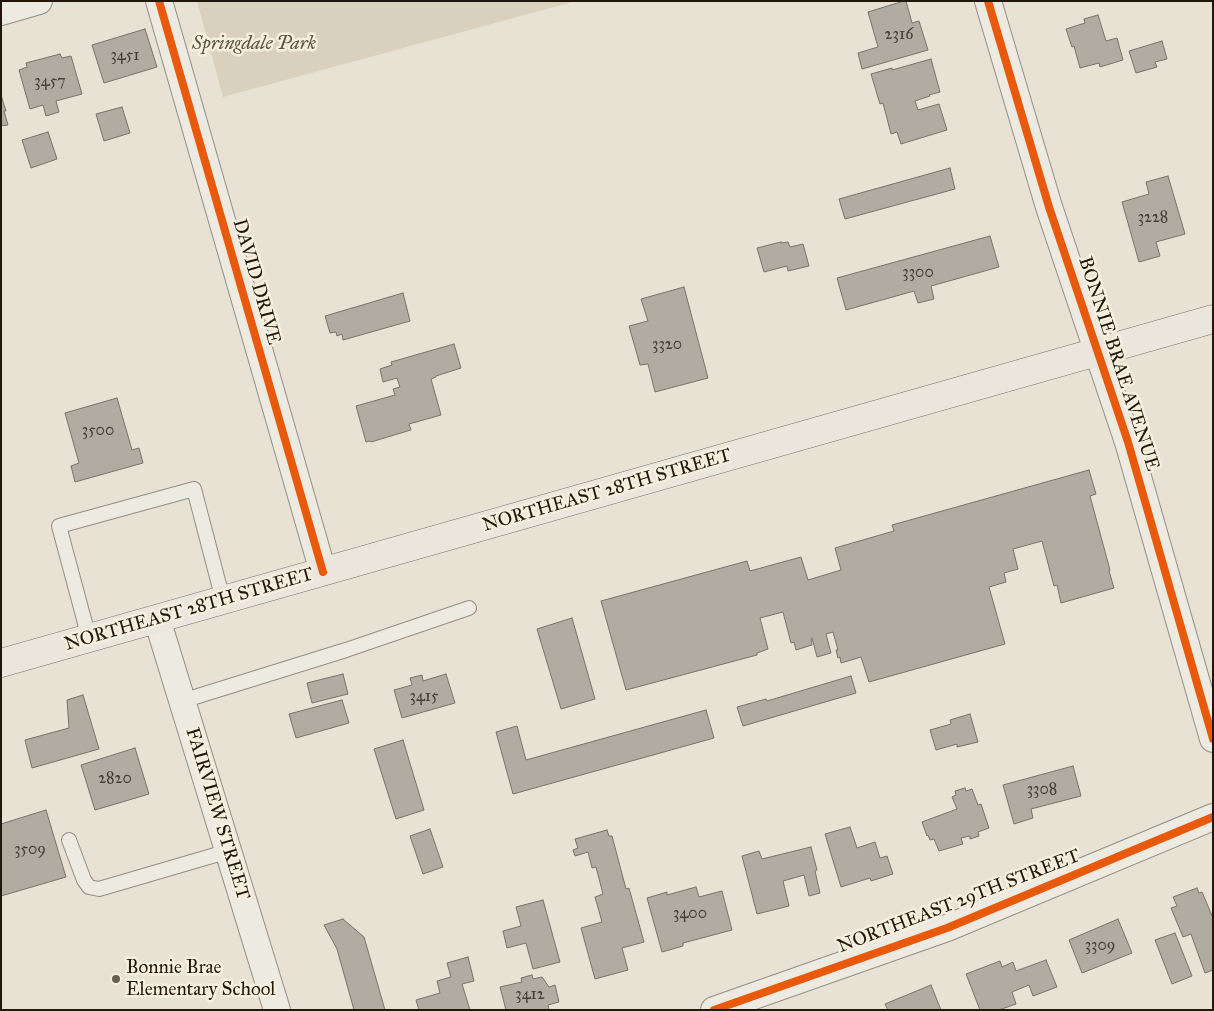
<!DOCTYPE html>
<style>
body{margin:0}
#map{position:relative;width:1214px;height:1011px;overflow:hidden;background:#e8e2d4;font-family:"IM FELL Great Primer",serif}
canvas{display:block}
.frame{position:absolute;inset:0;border:2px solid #22160b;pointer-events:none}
</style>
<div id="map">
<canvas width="1214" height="1011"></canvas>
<div class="frame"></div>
</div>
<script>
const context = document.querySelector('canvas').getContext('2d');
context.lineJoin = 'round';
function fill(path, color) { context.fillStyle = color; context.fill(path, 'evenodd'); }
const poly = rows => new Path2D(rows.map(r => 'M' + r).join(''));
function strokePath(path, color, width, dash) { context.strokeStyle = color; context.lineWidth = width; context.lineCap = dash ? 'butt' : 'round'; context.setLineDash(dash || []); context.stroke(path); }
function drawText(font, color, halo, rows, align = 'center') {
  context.font = font + ' "IM FELL Great Primer",serif'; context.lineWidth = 5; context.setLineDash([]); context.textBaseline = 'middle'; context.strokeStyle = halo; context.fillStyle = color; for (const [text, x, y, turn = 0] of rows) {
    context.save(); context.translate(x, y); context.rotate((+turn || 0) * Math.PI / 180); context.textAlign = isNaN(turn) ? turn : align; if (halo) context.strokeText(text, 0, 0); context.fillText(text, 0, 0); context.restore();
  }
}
fill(poly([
 [197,1,576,1,223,97]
]), '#d9d1bd');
const building = poly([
 [904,1,906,1,912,23,919,21,928,50,862,69,858,53,878,47,868,12,904,1],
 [1098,15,1106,41,1117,38,1123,60,1100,67,1099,63,1080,68,1074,46,1072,47,1066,29,1085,23,1084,19,1098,15],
 [145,29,157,67,104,83,92,45,145,29],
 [1162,41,1167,59,1155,62,1157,67,1136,73,1129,51,1162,41],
 [60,54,62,58,71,56,82,94,56,101,59,112,46,116,43,105,30,109,19,70,27,67,26,63,60,54],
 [931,59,940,92,929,95,930,96,915,101,918,110,939,104,947,130,901,144,897,132,891,134,883,103,880,104,871,74,892,68,892,70,931,59],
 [1,95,6,111,4,111,8,125,1,126,1,95],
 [122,107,130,133,104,141,96,114,122,107],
 [48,132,57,159,31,168,22,140,48,132],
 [950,168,955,189,845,219,839,199,950,168],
 [1168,176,1185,234,1156,242,1160,256,1139,262,1122,202,1149,194,1146,182,1168,176],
 [990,236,999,267,931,286,934,299,918,303,914,291,846,310,837,278,990,236],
 [781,242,781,243,788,242,790,247,803,244,809,266,788,271,787,266,764,272,757,248,781,242],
 [684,287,708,378,655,392,648,364,640,365,629,326,648,321,641,299,684,287],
 [403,293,410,321,343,340,342,334,337,336,336,332,330,333,325,316,403,293],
 [454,344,461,368,436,376,436,377,431,379,441,415,409,424,411,430,371,442,370,441,366,442,356,406,395,395,393,389,400,387,397,378,383,382,380,369,392,365,391,362,454,344],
 [117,398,132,450,139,448,143,463,75,482,71,466,79,463,65,413,117,398],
 [1089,470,1096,494,1090,496,1110,570,1109,571,1114,588,1061,603,1057,585,1054,586,1042,541,1013,549,1018,569,1004,573,1006,582,989,587,1005,644,869,682,861,657,841,663,840,657,838,658,836,650,838,650,833,632,826,634,831,653,817,657,812,638,811,639,812,645,796,650,794,642,791,643,783,612,760,618,768,649,757,653,757,655,626,690,601,601,747,561,750,571,801,557,808,580,841,570,835,548,894,531,892,525,1089,470],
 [572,618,595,699,561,709,537,629,572,618],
 [343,674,348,694,312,703,307,683,343,674],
 [446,674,455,703,402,718,394,690,412,685,410,678,422,675,423,681,446,674],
 [851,676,856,693,743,726,737,707,766,699,767,701,851,676],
 [83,695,99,749,32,768,25,740,69,728,67,700,83,695],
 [342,700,349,723,296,738,289,714,342,700],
 [706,710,714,738,513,794,496,732,517,726,526,760,706,710],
 [970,714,978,742,957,747,957,744,936,750,930,730,951,724,950,720,970,714],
 [403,740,424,810,396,819,374,749,403,740],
 [135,748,149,794,95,810,81,765,135,748],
 [1073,766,1081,796,1031,809,1033,818,1014,824,1003,785,1073,766],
 [965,788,966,791,972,789,978,805,981,804,989,828,978,832,979,836,970,839,970,836,961,838,963,844,939,851,934,839,930,840,928,835,927,836,922,822,957,809,952,797,956,795,955,791,965,788],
 [46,810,66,877,1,896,1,824,46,810],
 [850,827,857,848,875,842,880,858,887,856,893,874,871,881,870,878,841,887,825,834,850,827],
 [430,829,443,867,423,874,410,836,430,829],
 [607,830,609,836,612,836,626,889,629,888,644,942,622,948,628,970,595,979,581,928,602,922,595,897,603,894,596,867,592,868,588,852,575,856,573,850,578,848,575,839,607,830],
 [811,847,817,870,815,871,820,893,809,896,804,875,783,881,789,906,757,914,742,856,759,851,762,859,811,847],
 [696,887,699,897,722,891,732,930,683,943,683,946,662,952,647,898,667,892,667,895,696,887],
 [1197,888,1199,893,1202,892,1213,918,1213,926,1212,926,1213,928,1213,970,1205,973,1191,934,1183,937,1171,908,1177,906,1173,897,1197,888],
 [543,900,560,962,533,969,526,943,507,948,503,931,521,926,516,907,543,900],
 [343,919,364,937,385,1010,354,1010,337,949,324,925,343,919],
 [1118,919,1132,953,1082,973,1069,940,1118,919],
 [1175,933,1192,976,1172,984,1155,940,1175,933],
 [468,957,474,981,462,984,470,1010,419,1010,416,1000,440,993,437,981,451,977,447,963,468,957],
 [1046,960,1057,987,1033,996,1029,985,1012,992,1016,1004,999,1010,980,1010,966,974,1000,961,1002,967,1013,962,1016,971,1046,960],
 [532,975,533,979,542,977,549,987,555,985,559,1002,548,1005,549,1010,506,1010,500,987,522,982,521,978,532,975],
 [931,985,941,1010,888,1010,885,1004,931,985]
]);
fill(building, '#b0aca2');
strokePath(building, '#777269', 1);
const lane = poly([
 [89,638,59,526,194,489,223,600],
 [182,701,346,650,469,608],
 [69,840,84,880,89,887,99,889,229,851]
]);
const street = poly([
 [159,1,323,572],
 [988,1,1049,207,1128,442,1213,739],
 [1,12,39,1],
 [157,619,277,1010],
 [714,1010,947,928,1213,817]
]);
const primary = poly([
 [1,663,1213,319]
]);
strokePath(lane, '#938e85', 16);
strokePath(street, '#938e85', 28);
strokePath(primary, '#777269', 29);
strokePath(lane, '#edeae2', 14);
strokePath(street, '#edeae2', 26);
strokePath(primary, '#eae6de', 28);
strokePath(poly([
 [159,1,323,572],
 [988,1,1049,207,1128,442,1213,739],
 [714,1010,947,928,1213,817]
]), '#e8590c', 8);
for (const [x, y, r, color] of [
 [116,979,5,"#675d51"]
]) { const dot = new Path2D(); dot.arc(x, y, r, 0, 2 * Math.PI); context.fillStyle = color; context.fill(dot); strokePath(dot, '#f5efde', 2); }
drawText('16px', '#463c31', null, [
 ["2316",899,35],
 ["3451",125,56],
 ["3457",50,82],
 ["3228",1153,218],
 ["3300",918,273],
 ["3320",667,345],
 ["3500",98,431],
 ["3415",424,697],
 ["2820",115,779],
 ["3308",1042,790],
 ["3509",30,850],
 ["3400",690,914],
 ["3309",1100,946],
 ["3412",530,995]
]);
drawText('italic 19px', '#5e5343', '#f5efde', [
 ["Springdale Park",254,44]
]);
drawText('19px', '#22160b', '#f5efde', [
 ["DAVID DRIVE",256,282,74],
 ["BONNIE BRAE AVENUE",1118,364,72],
 ["NORTHEAST 28TH STREET",607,491,-16],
 ["NORTHEAST 28TH STREET",189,610,-16],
 ["FAIRVIEW STREET",217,814,73],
 ["NORTHEAST 29TH STREET",959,902,-21]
]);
drawText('19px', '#22160b', '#f5efde', [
 ["Bonnie Brae",126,968],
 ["Elementary School",126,990]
], 'left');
</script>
